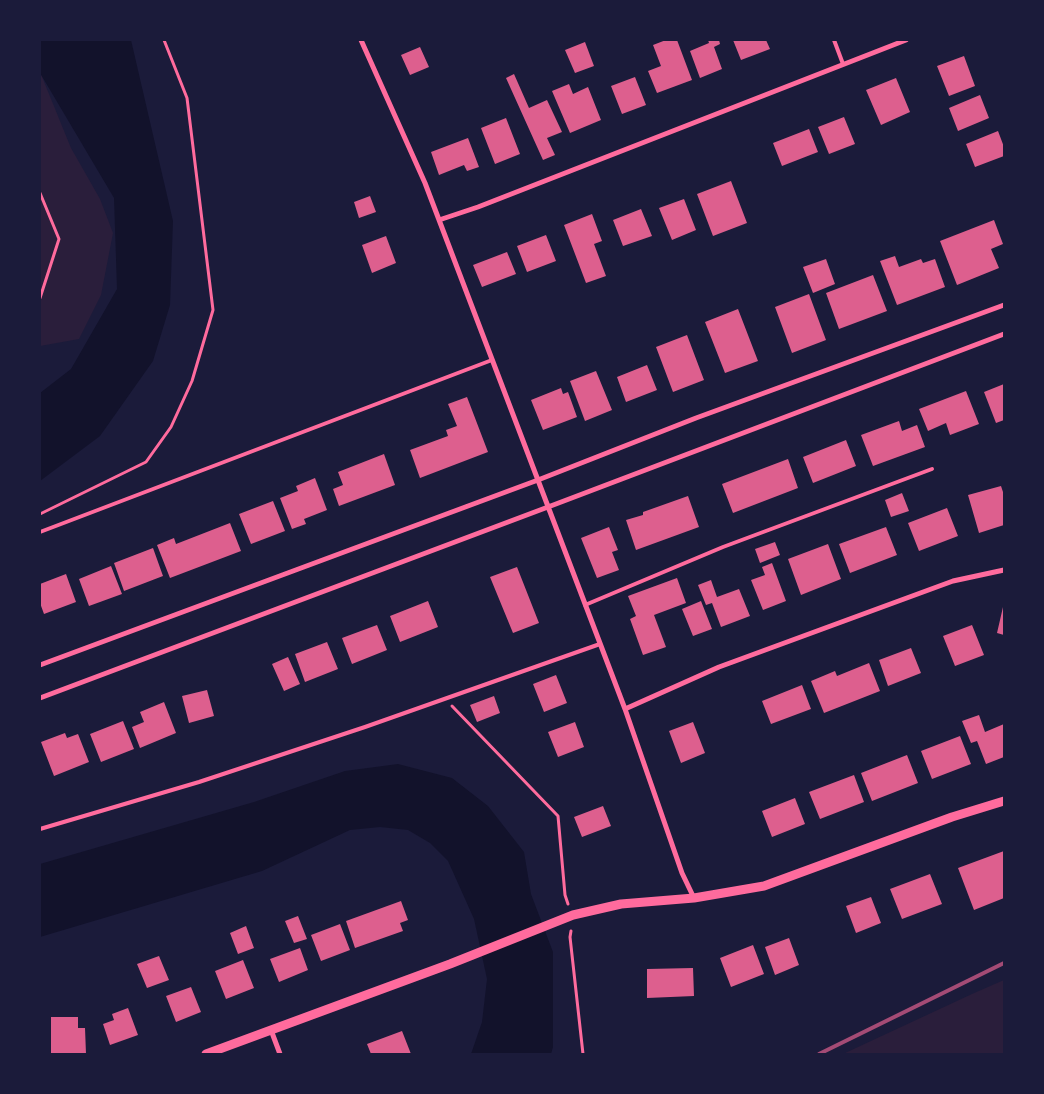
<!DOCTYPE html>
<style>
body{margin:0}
#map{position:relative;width:1044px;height:1094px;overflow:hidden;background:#1b1b3a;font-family:Raleway,sans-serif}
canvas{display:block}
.frame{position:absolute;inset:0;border:41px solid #1b1b3a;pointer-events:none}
</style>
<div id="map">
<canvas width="1044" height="1094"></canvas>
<div class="frame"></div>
</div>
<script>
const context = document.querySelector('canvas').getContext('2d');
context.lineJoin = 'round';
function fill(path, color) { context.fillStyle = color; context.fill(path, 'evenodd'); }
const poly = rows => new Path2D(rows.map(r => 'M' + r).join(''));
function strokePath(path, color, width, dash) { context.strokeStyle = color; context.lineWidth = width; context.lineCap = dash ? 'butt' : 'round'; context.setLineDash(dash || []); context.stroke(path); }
fill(poly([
 [40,72,71,148,100,199,113,233,101,295,79,339,40,346],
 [1004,980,1004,1054,843,1054,972,994]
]), '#2a1e3b');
fill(poly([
 [40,40,131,40,173,221,170,305,153,361,100,436,40,481,40,393,71,369,117,289,114,198,40,73],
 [398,764,452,778,488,806,524,852,531,894,553,952,553,1047,551,1054,471,1054,482,1022,487,979,474,919,448,861,430,843,408,830,380,827,350,830,262,871,40,937,40,864,254,802,345,771]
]), '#12122b');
fill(poly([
 [666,40,677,40,692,80,657,93,648,71,661,66,653,45],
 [708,40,719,40,720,44,714,47,722,69,700,78,690,51,709,43],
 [733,40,766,40,770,49,741,60],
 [585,42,594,66,575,73,565,50],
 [420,47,429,67,410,75,401,55],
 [964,56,975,86,949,96,937,66],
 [514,74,529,108,547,100,562,132,547,138,555,155,543,160,506,78],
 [635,77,646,105,622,114,611,86],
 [896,78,910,112,881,125,866,90],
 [569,84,573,94,588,87,601,120,570,133,552,91],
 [980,95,989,118,958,131,949,108],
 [844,117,855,144,829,154,818,127],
 [506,118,520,154,495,164,481,128],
 [809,129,818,152,782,166,773,143],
 [998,131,1004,147,1004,156,975,167,966,144],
 [468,138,479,167,467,171,464,165,439,175,431,152],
 [731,181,747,223,713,236,697,194],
 [370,196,376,212,359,218,354,202],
 [684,199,696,230,672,240,659,208],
 [641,209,652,236,623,246,613,220],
 [592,214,602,241,594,244,606,276,586,283,564,225],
 [994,220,1003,244,991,249,999,268,957,285,940,241],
 [546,235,556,261,527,272,517,246],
 [386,236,396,263,372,273,362,245],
 [507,252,516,274,482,287,473,265],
 [895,256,899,267,921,259,923,263,935,259,945,287,897,305,880,261],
 [826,259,835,284,813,293,803,267],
 [873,275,887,311,839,329,826,293],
 [809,294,826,340,792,353,775,307],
 [738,309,758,361,725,373,705,322],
 [687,335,704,380,673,392,656,347],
 [647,365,657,390,626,402,617,377],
 [596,371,612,410,585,421,570,381],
 [1004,384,1004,420,996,423,984,392],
 [561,388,563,394,568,392,577,417,543,430,531,400],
 [966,391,979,424,950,435,946,423,928,431,919,409],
 [467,397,488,452,420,478,410,450,448,436,446,430,457,426,448,404],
 [899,421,902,431,917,425,925,447,873,466,861,435],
 [846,440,856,466,813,483,803,457],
 [384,454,395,485,339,506,333,489,343,485,338,472],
 [788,459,798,488,733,513,722,484],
 [315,478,327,510,304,519,306,524,292,529,280,498,298,491,296,486],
 [1001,486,1004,495,1004,525,979,533,968,495],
 [902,493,909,511,891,517,885,500],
 [688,496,699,527,636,550,626,520,643,515,643,512],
 [273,501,285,531,251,544,239,514],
 [947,508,958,536,919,551,908,523],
 [230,523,241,551,170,578,157,545,174,538,176,544],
 [609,527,618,550,612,552,619,570,597,578,581,538],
 [886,527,897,555,850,573,839,544],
 [775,542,780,555,760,563,755,549],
 [828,544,841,579,801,595,788,559],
 [153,548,163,576,124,591,114,563],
 [772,563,786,601,763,610,751,580,765,575,762,567],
 [111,566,122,594,89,606,79,579],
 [517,567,539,623,513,633,490,577],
 [66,574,76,602,44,614,40,603,40,584],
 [677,578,686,603,654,615,666,647,643,655,630,619,636,616,628,596],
 [711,580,717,597,739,589,750,616,721,627,712,603,706,605,698,585],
 [428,601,438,627,400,642,390,616],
 [701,601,712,629,693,636,682,609],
 [1003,607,1004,607,1004,635,997,633],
 [377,625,387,650,352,664,342,638],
 [972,625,984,655,955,666,943,636],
 [327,642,338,669,305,682,295,654],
 [911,648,921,673,888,686,879,660],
 [288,657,300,684,284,691,272,664],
 [869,663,880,691,824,713,811,681,835,671,837,676],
 [556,675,567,703,544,712,533,684],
 [802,685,811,709,771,724,762,701],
 [207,690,214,716,189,723,182,696],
 [494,696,500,713,477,722,470,705],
 [164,702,176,733,140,748,132,727,144,722,140,712],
 [979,715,985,732,1004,724,1004,757,986,764,977,741,971,743,962,721],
 [123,721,134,749,101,762,90,734],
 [575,722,584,747,558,757,548,732],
 [693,722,705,753,681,763,669,731],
 [65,733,67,738,78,734,89,762,54,776,41,742],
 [960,736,971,764,932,779,921,751],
 [907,755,918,783,872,801,861,773],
 [854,775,864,802,820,819,809,792],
 [795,798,805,824,772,837,762,811],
 [603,806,611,826,582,837,574,817],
 [1004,851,1004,898,974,910,958,868],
 [930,874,942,904,902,919,890,889],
 [871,897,881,923,856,933,846,906],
 [401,901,408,920,400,923,403,931,355,948,346,921],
 [298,916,307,939,294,943,285,921],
 [340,924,350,950,321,961,311,935],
 [246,926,254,948,238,954,230,933],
 [789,938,799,965,775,975,765,947],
 [753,945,764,974,731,987,720,958],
 [300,948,308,970,279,982,270,959],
 [159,956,169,980,147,988,137,964],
 [243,960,254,988,226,999,215,971],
 [693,968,694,996,647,998,647,969],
 [191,987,201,1012,176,1022,166,996],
 [128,1008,138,1035,110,1045,103,1024,114,1020,112,1014],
 [51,1017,78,1017,78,1028,85,1028,86,1054,51,1054],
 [402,1031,411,1054,371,1054,367,1044]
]), '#dd5f8e');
strokePath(poly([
 [40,193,59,239,40,298],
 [40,514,146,462,171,427,192,381,213,310,187,98,164,40],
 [452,706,558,816,565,895,568,904],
 [571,931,570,937,583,1054]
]), '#ff6b9d', 3);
strokePath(poly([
 [834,40,843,64],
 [40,532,492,360],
 [585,605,723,547,932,469],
 [40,829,199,782,365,727,600,644]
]), '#ff6b9d', 4);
strokePath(poly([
 [361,40,425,183,625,709,682,873,694,898],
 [439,220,478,207,906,40],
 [40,665,538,480,696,418,1004,305],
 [40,698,548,507,1004,334],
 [625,709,719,667,953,581,1004,570],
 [271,1030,280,1054]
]), '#ff6b9d', 5);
strokePath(poly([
 [206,1054,450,964,573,915,621,904,694,898,764,886,952,817,1004,801]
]), '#ff6b9d', 9);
strokePath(poly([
 [819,1054,1004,963]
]), '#a44b75', 4);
</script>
